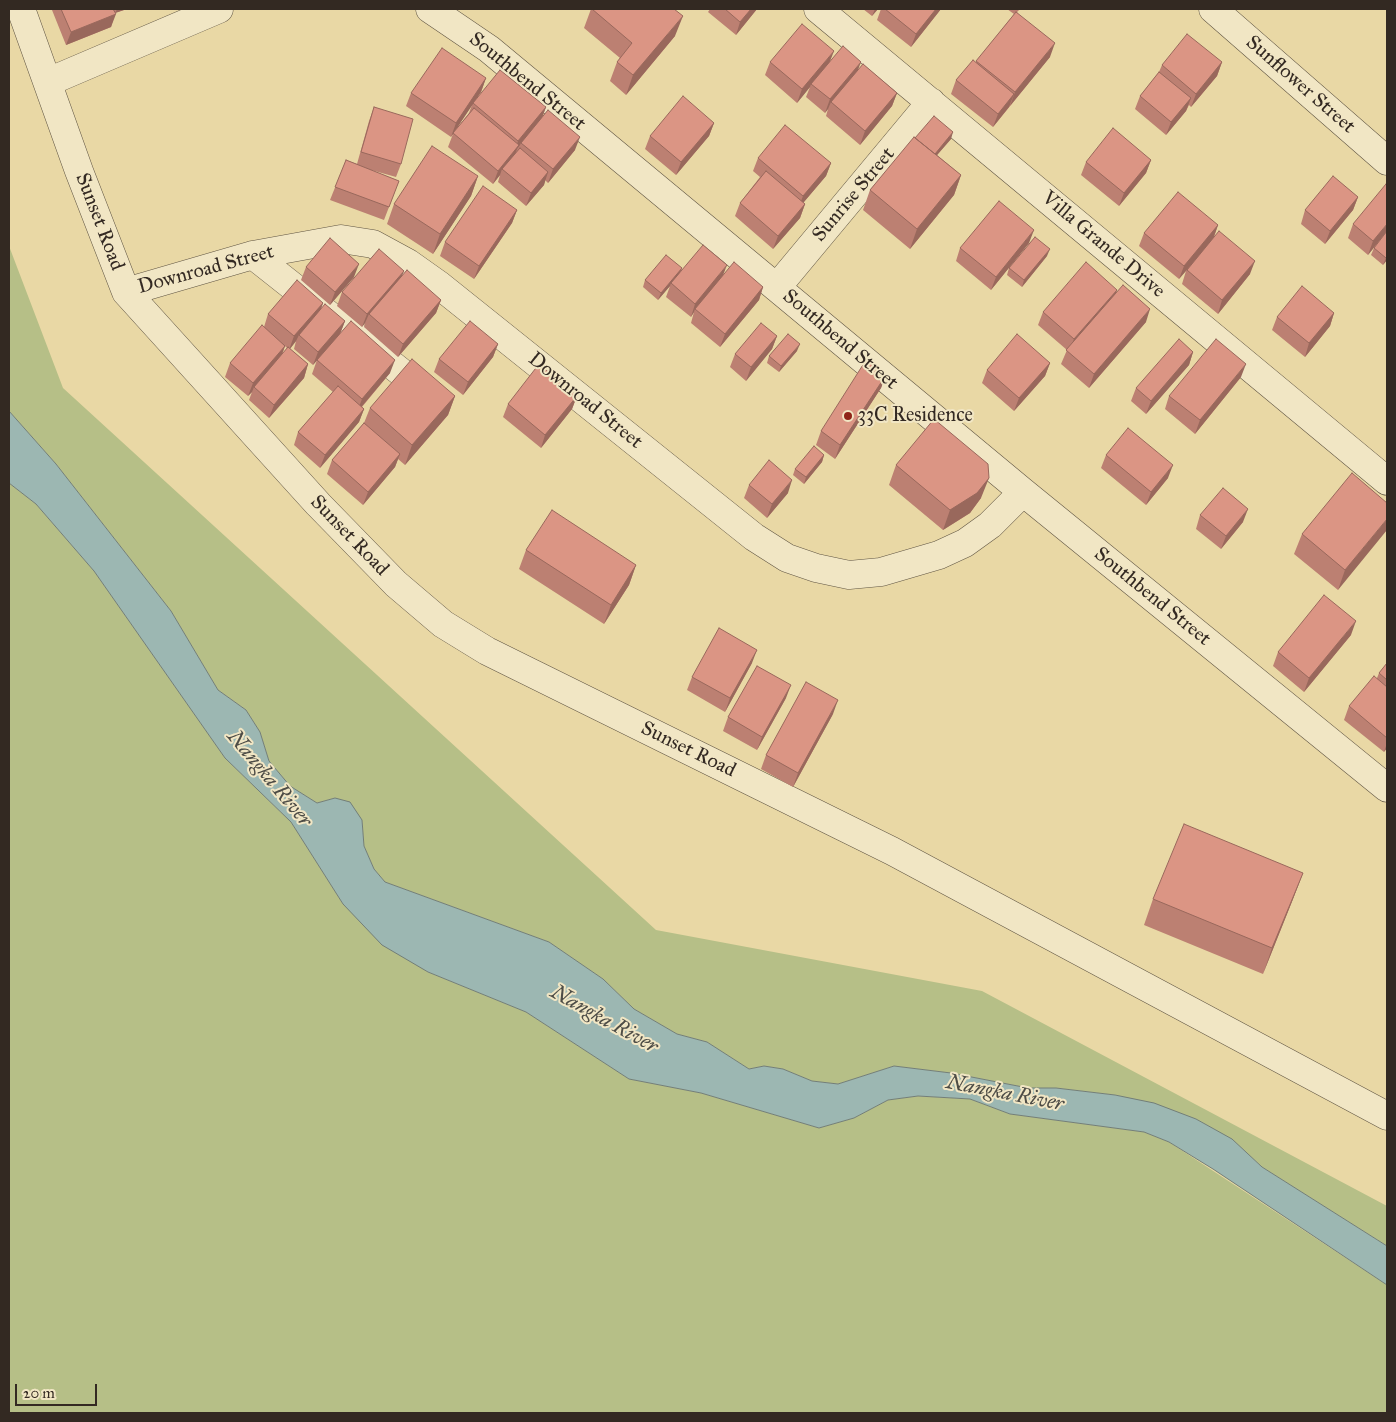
<!DOCTYPE html>
<style>
body{margin:0}
#map{position:relative;width:1396px;height:1422px;overflow:hidden;background:#e9d8a5;font-family:"IM FELL Great Primer",serif}
canvas{display:block}
.frame{position:absolute;inset:0;border:10px solid #332922;pointer-events:none}
.scale{position:absolute;left:15px;top:1384px;width:82px;height:22px;box-sizing:border-box;border:2px solid #332922;border-top:0;padding-left:6px;font-size:15px;line-height:18px;white-space:nowrap;color:#332922;-webkit-text-stroke:4px #f1e6c4;paint-order:stroke}
</style>
<div id="map">
<canvas width="1396" height="1422"></canvas>
<div class="frame"></div>
<div class="scale">20 m</div>
</div>
<script>
const context = document.querySelector('canvas').getContext('2d');
context.lineJoin = 'round';
function fill(path, color) { context.fillStyle = color; context.fill(path, 'evenodd'); }
const poly = rows => new Path2D(rows.map(r => 'M' + r).join(''));
function strokePath(path, color, width, dash) { context.strokeStyle = color; context.lineWidth = width; context.lineCap = dash ? 'butt' : 'round'; context.setLineDash(dash || []); context.stroke(path); }
function drawText(font, color, halo, rows, align = 'center') {
  context.font = font + ' "IM FELL Great Primer",serif'; context.lineWidth = 4; context.setLineDash([]); context.textBaseline = 'middle'; context.strokeStyle = halo; context.fillStyle = color; for (const [text, x, y, turn = 0] of rows) {
    context.save(); context.translate(x, y); context.rotate((+turn || 0) * Math.PI / 180); context.textAlign = isNaN(turn) ? turn : align; if (halo) context.strokeText(text, 0, 0); context.fillText(text, 0, 0); context.restore();
  }
}
fill(poly([
 [9,246,63,388,656,930,982,991,1387,1206,1387,1246,1262,1167,1231,1139,1196,1119,1115,1095,1056,1088,1028,1088,951,1073,894,1066,838,1084,812,1081,783,1069,764,1066,749,1069,707,1042,677,1034,634,1009,603,979,549,942,385,882,374,869,364,846,362,820,335,798,317,803,290,786,269,761,260,732,246,710,218,690,171,611,56,464,9,411],
 [9,483,36,504,94,571,225,758,291,822,343,904,428,972,526,1012,629,1079,701,1093,819,1128,854,1118,888,1100,918,1096,970,1099,1010,1114,1144,1132,1169,1142,1387,1285,1387,1413,9,1413]
]), '#b6bf87');
const water = poly([
 [9,411,56,464,171,611,218,690,246,710,260,732,269,761,290,786,317,803,335,798,350,802,362,820,364,846,374,869,385,882,549,942,603,979,634,1009,677,1034,707,1042,749,1069,764,1066,783,1069,812,1081,838,1084,894,1066,951,1073,1028,1088,1056,1088,1115,1095,1154,1103,1196,1119,1232,1139,1262,1167,1387,1246,1387,1285,1213,1169,1169,1142,1144,1132,1010,1114,970,1099,918,1096,888,1100,854,1118,819,1128,701,1093,629,1079,526,1012,428,972,382,945,343,904,291,822,225,758,94,571,36,504,9,483,9,411]
]);
fill(water, '#9cb7b2');
strokePath(water, '#727e78', 1);
const minor = poly([
 [21,9,79,171,126,292,318,504,396,584,443,624,487,651,892,851,1387,1116],
 [430,9,489,49,1023,492,1387,788],
 [818,9,1387,481],
 [1213,9,1387,161],
 [48,82,219,9],
 [253,255,430,395],
 [777,287,931,102],
 [126,292,253,255,341,239,373,244,408,263,439,285,754,537,787,558,816,568,849,575,881,572,939,555,965,543,990,525,1023,492]
]);
strokePath(minor, '#605543', 29);
strokePath(minor, '#f1e6c4', 28);
fill(poly([
 [52,9,127,9,115,13,111,27,66,45,52,10],
 [591,9,675,36,626,95,610,81,617,62,620,58,584,28],
 [710,9,757,9,736,35,708,12],
 [863,9,878,9,872,16],
 [881,9,941,9,911,47,877,20],
 [1007,9,1020,9,1017,12,1050,57,993,127,951,94,956,80,976,62,1014,14],
 [831,61,859,69,897,93,892,106,860,145,826,116,828,109,825,113,806,97,810,87,797,103,765,75,770,62],
 [1222,62,1217,76,1191,107,1189,105,1186,111,1166,135,1135,109,1140,96,1159,72,1162,65],
 [486,78,481,92,476,99,546,107,542,117,575,150,548,183,545,180,544,185,526,206,498,182,500,175,493,184,448,147,453,134,451,137,406,106,411,93],
 [472,105,469,113,454,132],
 [374,107,401,164,396,177,371,170,399,181,384,220,330,200,346,160,357,164,369,121],
 [714,123,709,136,676,175,645,149,650,136],
 [915,138,951,139,937,155,961,175,954,195,910,249,863,210,870,190],
 [758,158,831,163,826,176,803,203,805,204,800,218,773,249,735,216,740,203,760,177,753,171],
 [1151,160,1146,173,1119,206,1081,175,1086,162],
 [478,176,471,196,433,254,387,224,394,204],
 [1358,197,1353,210,1325,244,1301,224,1305,210],
 [517,210,512,223,474,279,440,256,445,242],
 [1353,224,1387,231,1368,255,1348,238],
 [1218,225,1214,237,1250,274,1218,314,1182,284,1186,271,1179,279,1139,246,1144,233],
 [1387,231,1387,260,1383,265,1371,255,1374,248],
 [1029,243,991,290,956,261,960,248],
 [1047,256,1022,287,1007,275,1009,268],
 [306,267,354,277,330,305,301,280],
 [682,268,680,273,724,275,763,287,759,300,720,347,691,323,694,312,691,317,666,297,670,286,658,300,643,287,645,280],
 [402,275,441,300,436,313,398,357,364,327,365,323,362,327,337,306,342,292],
 [1117,290,1115,295,1146,322,1089,388,1061,364,1067,350,1038,325,1043,312],
 [323,303,321,310,345,321,340,334,390,373,362,407,364,409,359,422,320,468,294,445,298,432,333,392,312,374,317,360,325,351,313,365,294,349,296,341,290,349,308,364,304,378,269,418,249,400,252,392,248,396,225,377,230,363,264,327,268,314],
 [285,346,287,348,282,355],
 [1334,313,1330,326,1305,357,1272,330,1277,317],
 [777,336,772,349,746,381,730,367,735,354],
 [498,344,493,357,463,395,434,372,439,359],
 [797,351,779,372,767,363,769,356],
 [1193,352,1189,365,1146,414,1131,401,1136,388],
 [1050,363,1045,376,1014,411,982,383,987,370],
 [886,375,881,388,835,459,816,445,821,431],
 [1241,377,1195,434,1165,409,1169,396],
 [455,396,448,415,405,465,398,459,395,467,363,505,327,474,332,460,364,423,370,408],
 [577,396,572,409,541,448,503,417,508,404],
 [824,455,822,462,804,484,793,475,795,469],
 [1106,455,1168,478,1146,505,1101,468],
 [896,465,981,498,970,513,943,530,889,485],
 [749,485,788,493,767,518,744,498],
 [1387,503,1338,590,1294,554,1302,534],
 [1200,515,1243,522,1221,549,1196,529],
 [526,550,636,565,629,585,604,624,519,569],
 [1351,635,1304,692,1273,666,1278,652],
 [752,663,725,712,687,690,692,677],
 [1387,663,1387,748,1384,752,1344,720,1349,706,1377,678,1379,673],
 [786,698,757,750,723,731,728,717],
 [833,714,793,787,761,769,766,755],
 [1303,873,1293,899,1263,974,1144,925,1153,899]
]), '#bc8072');
fill(poly([
 [117,9,127,9,115,13],
 [751,9,757,9,736,35,740,22],
 [875,9,878,9,872,16],
 [936,9,941,9,911,47,916,34],
 [116,14,111,27,66,45,71,32],
 [683,16,675,36,626,95,633,75],
 [1055,43,1050,57,1010,106,1015,92],
 [834,51,829,64,811,84,810,87,797,103,802,89],
 [861,62,856,75,831,102,828,109,825,113,830,99],
 [1222,62,1217,76,1191,107,1196,94],
 [486,78,481,92,451,137,456,123],
 [897,93,892,106,860,145,865,131],
 [1014,94,1009,107,993,127,998,114],
 [1191,98,1186,111,1166,135,1171,122],
 [546,107,541,121,521,143,520,145,517,149,514,158,502,169,500,175,493,184,498,171,515,150,518,141],
 [714,123,709,136,676,175,681,162],
 [953,132,951,139,931,162,934,155],
 [580,137,575,150,548,183,553,169],
 [1151,160,1146,173,1119,206,1124,193],
 [831,163,826,176,798,209,803,196],
 [548,172,544,185,526,206,531,193],
 [961,175,954,195,910,249,917,229],
 [478,176,471,196,433,254,440,234],
 [1358,197,1353,210,1325,244,1330,231],
 [805,204,800,218,773,249,778,236],
 [517,210,512,223,474,279,479,266],
 [1387,224,1387,231,1368,255,1373,241],
 [1218,225,1213,239,1179,279,1184,266],
 [1034,230,1029,243,991,290,996,277],
 [1050,249,1047,256,1022,287,1024,280],
 [1387,257,1387,260,1383,265,1386,258],
 [1255,261,1250,274,1218,314,1222,300],
 [359,264,354,277,330,305,335,292],
 [727,265,722,278,695,309,694,312,691,317,695,304],
 [682,268,679,275,671,283,670,286,658,300,661,293],
 [404,271,399,284,369,314,365,323,362,327,367,314],
 [763,287,759,300,720,347,725,334],
 [1117,290,1112,303,1069,352,1074,339],
 [441,300,436,313,398,357,403,344],
 [323,303,318,316,299,335,296,341,289,350,294,336],
 [1150,309,1146,322,1089,388,1094,374],
 [1334,313,1330,326,1305,357,1309,343],
 [345,321,340,334,313,365,318,352],
 [777,336,772,349,746,381,751,367],
 [498,344,493,357,463,395,468,382],
 [800,344,797,351,779,372,781,366],
 [285,346,280,359,254,387,252,392,248,396,253,383],
 [1193,352,1189,365,1146,414,1151,401],
 [395,360,390,373,357,412,362,399],
 [1050,363,1045,376,1014,411,1019,398],
 [308,364,304,378,269,418,274,405],
 [1246,364,1241,377,1195,434,1200,420],
 [886,375,881,388,835,459,840,445],
 [455,396,448,415,405,465,412,445],
 [577,396,572,409,541,448,545,435],
 [364,409,359,422,320,468,325,455],
 [400,454,395,467,363,505,368,492],
 [824,455,822,462,804,484,806,477],
 [1173,465,1168,478,1146,505,1151,492],
 [989,478,981,498,970,513,943,530,950,510],
 [792,480,788,493,767,518,772,504],
 [1248,509,1243,522,1221,549,1226,536],
 [1387,519,1387,530,1338,590,1345,570],
 [636,565,629,585,604,624,611,605],
 [1356,621,1351,635,1304,692,1309,678],
 [757,650,752,663,725,712,730,698],
 [791,685,786,698,757,750,762,737],
 [838,700,833,714,793,787,798,773],
 [1387,743,1387,748,1384,752],
 [1303,873,1293,899,1263,974,1272,948]
]), '#99685c');
const building = poly([
 [61,9,113,9,116,14,71,32,61,9],
 [592,9,674,9,683,16,633,75,617,62,632,43,592,9],
 [725,9,751,9,740,22,725,9],
 [885,9,936,9,916,34,885,9],
 [1016,12,1055,43,1015,92,976,61,1016,12],
 [802,24,834,51,802,89,770,62,802,24],
 [1187,34,1222,62,1196,94,1162,65,1187,34],
 [843,46,861,62,830,99,811,84,843,46],
 [442,48,486,78,456,123,411,93,442,48],
 [973,60,1014,94,998,114,956,80,973,60],
 [863,64,897,93,865,131,831,102,863,64],
 [500,70,546,107,518,141,473,103,500,70],
 [1159,72,1191,98,1171,122,1140,96,1159,72],
 [683,96,714,123,681,162,650,136,683,96],
 [374,107,413,119,401,164,361,152,374,107],
 [474,108,519,145,498,171,453,133,474,108],
 [548,110,580,137,553,169,521,143,548,110],
 [934,116,953,132,935,154,915,138,934,116],
 [785,125,831,163,803,196,758,158,785,125],
 [1113,128,1151,160,1124,193,1086,162,1113,128],
 [914,137,961,175,917,229,870,190,914,137],
 [432,146,478,176,440,234,394,204,432,146],
 [520,148,548,172,531,193,502,169,520,148],
 [346,160,399,181,389,207,335,187,346,160],
 [766,171,805,204,778,236,740,203,766,171],
 [1333,176,1358,197,1330,231,1305,210,1333,176],
 [1386,184,1387,184,1387,224,1373,241,1353,224,1386,184],
 [483,186,517,210,479,266,445,242,483,186],
 [1178,192,1218,225,1184,266,1144,233,1178,192],
 [999,201,1034,230,996,277,960,248,999,201],
 [1219,231,1255,261,1222,300,1187,270,1219,231],
 [1387,231,1387,257,1386,258,1374,248,1387,231],
 [1035,237,1050,249,1024,280,1009,268,1035,237],
 [330,238,359,264,335,292,306,267,330,238],
 [703,245,727,265,695,304,671,283,703,245],
 [379,249,404,271,367,314,342,292,379,249],
 [666,255,682,268,661,293,645,280,666,255],
 [734,262,763,287,725,334,695,309,734,262],
 [1086,262,1117,290,1074,339,1043,312,1086,262],
 [407,270,441,300,403,344,369,314,407,270],
 [297,280,323,303,294,336,268,314,297,280],
 [1123,285,1150,309,1094,374,1066,350,1123,285],
 [1302,286,1334,313,1309,343,1277,317,1302,286],
 [325,304,345,321,318,352,299,335,325,304],
 [351,321,395,360,362,399,317,360,351,321],
 [470,321,498,344,468,382,439,359,470,321],
 [761,323,777,336,751,367,735,354,761,323],
 [262,325,285,346,253,383,230,363,262,325],
 [788,334,800,344,781,366,769,356,788,334],
 [1017,334,1050,363,1019,398,987,370,1017,334],
 [1179,339,1193,352,1151,401,1136,388,1179,339],
 [1216,339,1246,364,1200,420,1169,396,1216,339],
 [288,347,308,364,274,405,254,387,288,347],
 [412,359,455,396,412,445,370,408,412,359],
 [866,360,886,375,840,445,821,431,866,360],
 [539,364,577,396,545,435,508,404,539,364],
 [338,386,364,409,325,455,298,432,338,386],
 [934,419,988,464,989,478,977,493,950,510,896,465,934,419],
 [364,423,400,454,368,492,332,460,364,423],
 [1128,428,1173,465,1151,492,1106,455,1128,428],
 [814,446,824,455,806,477,795,469,814,446],
 [769,460,792,480,772,504,749,485,769,460],
 [1352,473,1387,503,1387,519,1345,570,1302,534,1352,473],
 [1223,488,1248,509,1226,536,1200,515,1223,488],
 [552,510,636,565,611,605,526,550,552,510],
 [1324,595,1356,621,1309,678,1278,652,1324,595],
 [719,628,757,650,730,698,692,677,719,628],
 [1387,663,1387,680,1379,673,1387,663],
 [757,666,791,685,762,737,728,717,757,666],
 [1374,676,1387,687,1387,738,1349,706,1374,676],
 [806,682,838,700,798,773,766,755,806,682],
 [1184,824,1303,873,1272,948,1153,899,1184,824]
]);
fill(building, '#db9584');
strokePath(building, '#99685c', 1);
for (const [x, y, r, color] of [
 [848,416,5,"#8f2418"]
]) { const dot = new Path2D(); dot.arc(x, y, r, 0, 2 * Math.PI); context.fillStyle = color; context.fill(dot); strokePath(dot, '#f1e6c4', 2); }
drawText('20px', '#332922', '#f1e6c4', [
 ["Southbend Street",527,82,39],
 ["Sunflower Street",1300,85,41],
 ["Sunrise Street",854,195,-50],
 ["Sunset Road",99,222,69],
 ["Villa Grande Drive",1103,245,40],
 ["Downroad Street",206,270,-15],
 ["Southbend Street",840,340,40],
 ["Downroad Street",585,401,39],
 ["Sunset Road",349,536,46],
 ["Southbend Street",1152,597,39],
 ["Sunset Road",688,750,26]
]);
drawText('20px', '#332922', '#f1e6c4', [
 ["33C Residence",858,416]
], 'left');
drawText('italic 21px', '#4d4c46', '#f1e6c4', [
 ["Nangka River",269,779,50],
 ["Nangka River",604,1020,29],
 ["Nangka River",1005,1094,11]
]);
</script>
